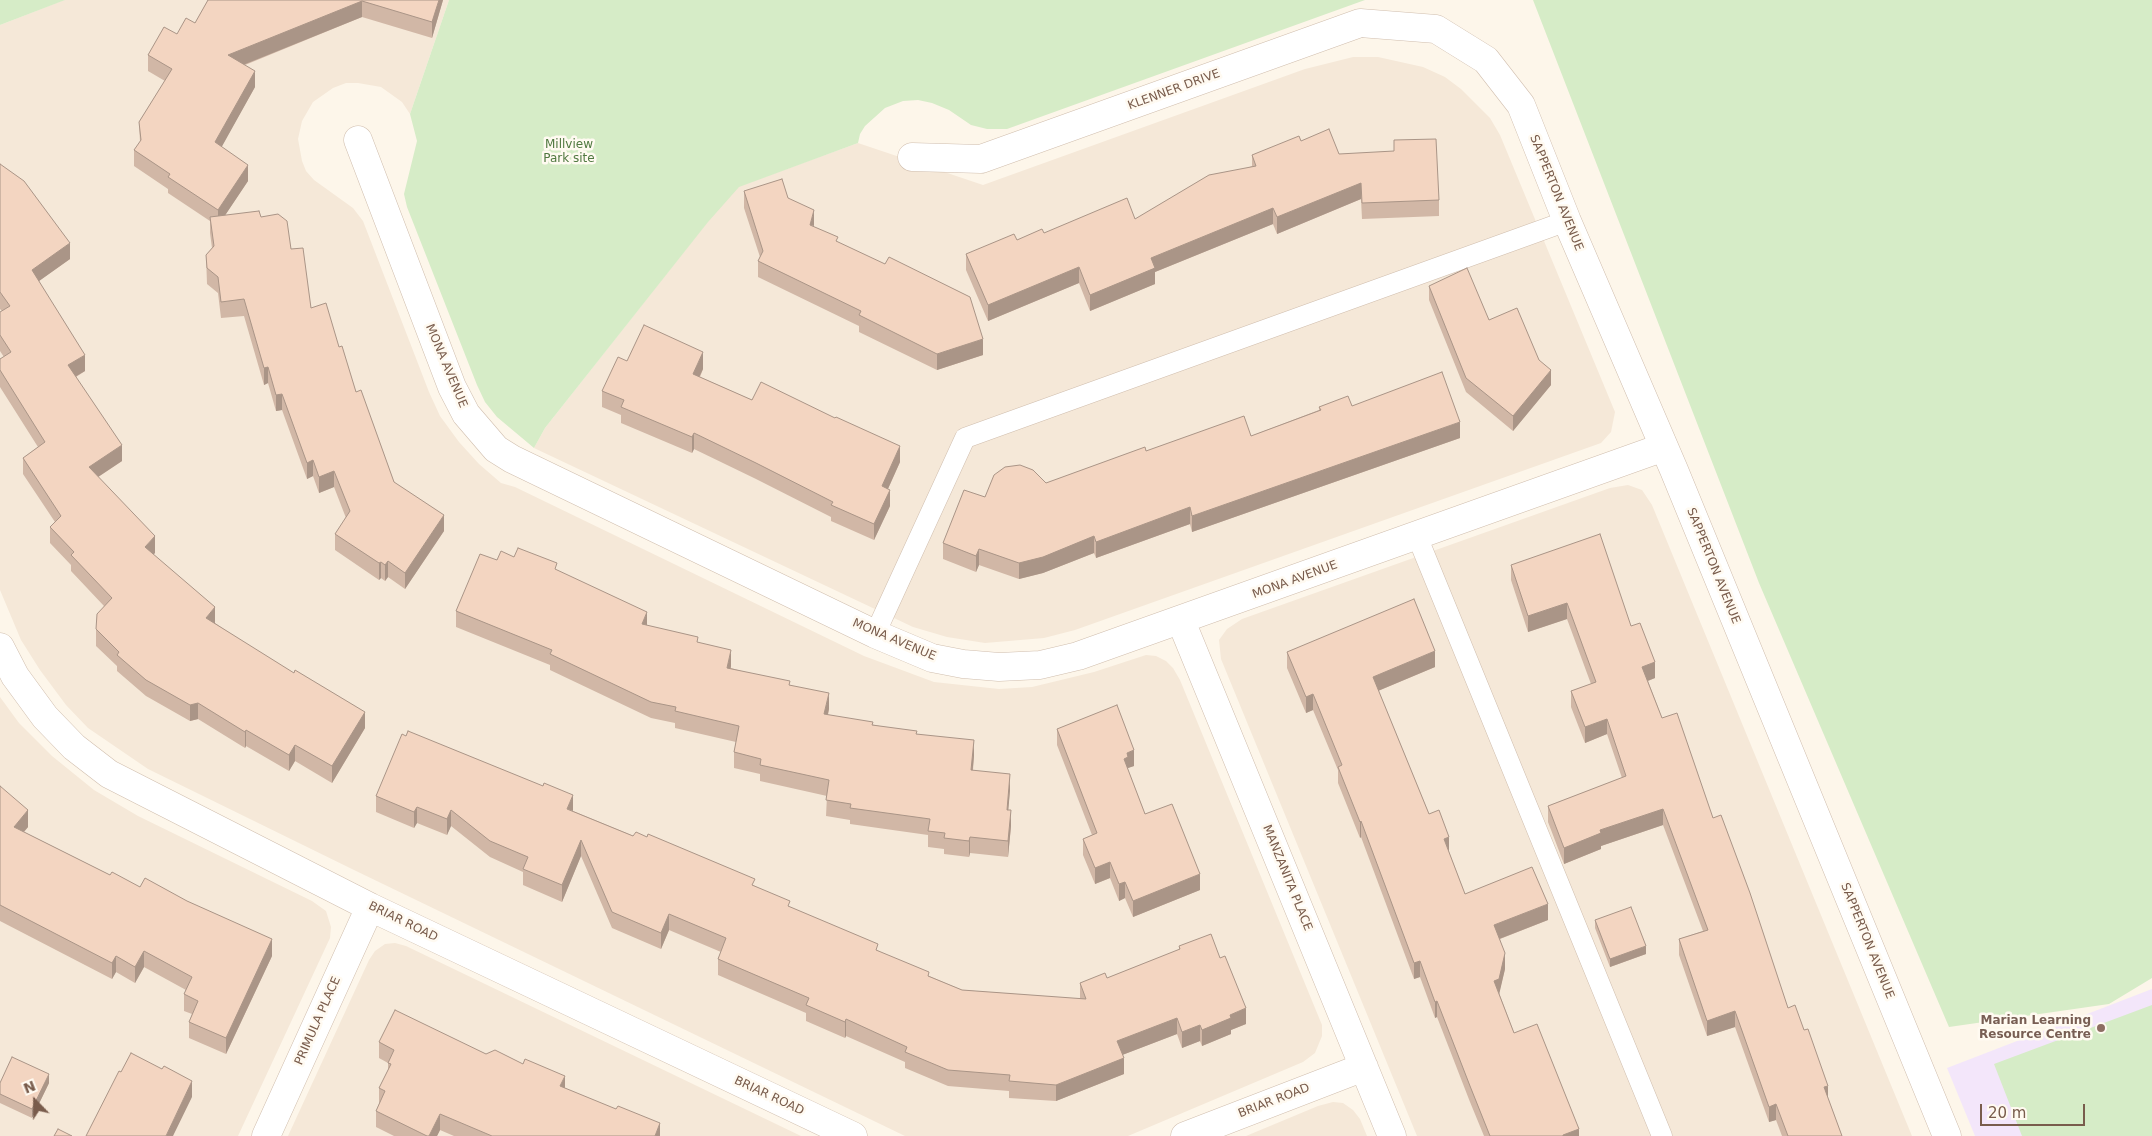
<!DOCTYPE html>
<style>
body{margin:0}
#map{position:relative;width:2152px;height:1136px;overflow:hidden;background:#fdf6ea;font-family:"DejaVu Sans",sans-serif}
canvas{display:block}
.north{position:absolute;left:10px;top:1076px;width:50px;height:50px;-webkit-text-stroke:4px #fffaf1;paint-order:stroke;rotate:338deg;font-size:14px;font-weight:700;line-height:20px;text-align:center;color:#795c4c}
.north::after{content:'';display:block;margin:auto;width:18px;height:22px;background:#795c4c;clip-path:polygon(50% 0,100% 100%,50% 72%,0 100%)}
.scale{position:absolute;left:1980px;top:1104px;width:105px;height:22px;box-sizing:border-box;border:2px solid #795c4c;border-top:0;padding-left:6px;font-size:15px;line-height:18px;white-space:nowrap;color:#795c4c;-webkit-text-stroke:4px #fffaf1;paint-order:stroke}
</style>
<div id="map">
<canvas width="2152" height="1136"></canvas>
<div class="north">N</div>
<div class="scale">20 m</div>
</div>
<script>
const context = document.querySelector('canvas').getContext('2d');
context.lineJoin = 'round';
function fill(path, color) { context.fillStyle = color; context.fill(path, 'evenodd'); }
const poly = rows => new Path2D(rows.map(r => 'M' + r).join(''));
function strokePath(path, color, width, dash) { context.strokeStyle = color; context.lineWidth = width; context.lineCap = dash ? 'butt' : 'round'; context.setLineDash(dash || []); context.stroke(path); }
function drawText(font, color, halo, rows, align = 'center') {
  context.font = font + ' "DejaVu Sans",sans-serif'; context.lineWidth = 5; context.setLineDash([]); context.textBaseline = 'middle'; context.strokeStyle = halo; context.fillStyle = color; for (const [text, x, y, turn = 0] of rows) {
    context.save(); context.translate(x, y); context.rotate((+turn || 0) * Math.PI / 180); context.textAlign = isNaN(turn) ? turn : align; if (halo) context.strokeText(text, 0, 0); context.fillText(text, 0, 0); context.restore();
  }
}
fill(poly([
 [64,0,449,0,410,114,402,102,381,87,358,83,346,83,333,88,313,102,302,121,298,139,302,161,306,171,314,180,353,208,363,221,429,392,440,416,459,442,479,464,501,483,515,487,864,656,934,682,999,689,1032,687,1094,672,1146,655,1156,656,1166,661,1173,668,1180,680,1322,1025,1322,1036,1315,1053,1303,1062,1128,1136,905,1136,354,870,148,769,88,728,66,705,40,670,21,640,0,590,0,25],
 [1353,57,1378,57,1423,67,1445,77,1461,89,1490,118,1500,135,1615,412,1611,432,1601,443,1075,630,1044,638,985,643,947,637,913,627,534,448,545,428,734,188,858,143,983,185,1305,69],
 [1628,485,1642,490,1652,505,1912,1136,1417,1136,1221,659,1219,640,1227,629,1242,619,1610,488],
 [0,697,19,723,52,756,94,790,138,816,312,901,326,911,331,927,330,938,238,1136,0,1136],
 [395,943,406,946,801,1136,288,1136,369,960,375,951,385,944],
 [1333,1102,1343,1103,1353,1110,1360,1119,1367,1136,1246,1136,1318,1106]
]), '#f5e8d8');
fill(poly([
 [2152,989,2152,1136,1975,1136,1947,1068]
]), '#f3e6fa');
fill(poly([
 [0,0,65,0,0,25],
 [449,0,1365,0,1007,129,987,129,971,125,949,110,932,103,918,100,903,101,885,108,865,126,860,134,858,143,739,187,708,222,545,428,534,448,497,417,485,402,477,385,407,207,404,194,417,141,410,114],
 [1533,0,2152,0,2152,978,2109,1004,1949,1027,1759,583],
 [2152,1005,2152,1136,2022,1136,1994,1064]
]), '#d6ecc7');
const service = poly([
 [1417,536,1662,1136],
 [875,634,965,438,1567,221]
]);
const minor = poly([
 [358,140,452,387,466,414,496,449,512,459,875,634,932,658,963,664,999,667,1040,665,1078,656,1664,447],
 [912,157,981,159,1360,23,1436,29,1486,60,1521,105,1567,221,1674,470,1947,1136],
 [1181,621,1392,1136],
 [0,647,15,676,45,717,74,747,109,774,370,907,853,1136],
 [266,1136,370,907],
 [1185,1136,1364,1067]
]);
strokePath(service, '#d0beae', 21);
strokePath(minor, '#d0beae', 29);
strokePath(service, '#fff', 20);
strokePath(minor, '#fff', 28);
fill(poly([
 [208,0,443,0,432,38,362,17,245,65,255,87,221,147,248,181,225,215,261,217,291,249,311,308,339,347,356,392,394,482,444,531,405,589,388,577,385,581,381,578,379,580,335,550,335,534,346,518,334,487,319,493,313,476,307,479,282,410,276,411,268,383,264,385,244,316,221,318,218,293,207,284,206,255,212,248,210,233,210,221,168,193,168,189,134,166,134,150,140,142,139,122,165,81,148,71,148,55,177,34,195,23],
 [1301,141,1339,154,1439,200,1439,216,1362,219,1361,199,1277,234,1273,224,1155,272,1155,284,1090,311,1079,283,988,321,966,270,966,254,1044,233,1135,219,1252,166,1252,155],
 [0,164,70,259,39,281,85,371,76,377,122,461,98,477,155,553,153,554,215,623,365,728,332,783,295,761,289,771,246,746,245,748,198,719,190,721,146,696,117,671,117,666,96,646,96,629,104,606,71,571,71,565,50,543,50,527,55,522,23,474,23,458,38,447,0,387,0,359,4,357,0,351,0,312,2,311,0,309],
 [744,191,788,198,814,227,838,242,983,355,937,370,859,332,859,326,758,277,758,261,760,257,744,208],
 [1429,286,1489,320,1539,360,1551,385,1513,431,1466,392,1429,300],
 [627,361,703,369,700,377,752,400,900,462,888,489,890,506,874,540,831,521,831,517,756,479,694,449,692,453,621,423,621,415,602,407,602,391],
 [1352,406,1460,438,1192,532,1190,524,1096,558,1094,553,1043,573,1019,579,979,565,976,572,943,559,943,543,985,497,1046,483,1146,451,1251,436,1319,410,1319,407],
 [514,557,557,570,647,625,698,643,731,666,731,668,790,685,829,709,828,715,917,734,974,756,973,770,1010,790,1008,810,1011,826,1008,857,970,853,969,857,944,854,944,849,928,847,928,835,850,824,850,820,826,816,827,796,760,781,760,774,734,768,734,752,736,742,675,728,675,723,651,718,550,670,550,665,456,627,456,611,497,560],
 [1511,565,1631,626,1655,678,1648,681,1662,718,1713,818,1788,1008,1828,1098,1842,1136,1782,1136,1776,1120,1769,1122,1735,1027,1707,1036,1679,955,1679,939,1703,931,1663,825,1601,846,1601,849,1564,864,1548,822,1548,806,1622,778,1607,734,1585,743,1571,707,1571,691,1591,684,1567,619,1528,632,1511,580],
 [1287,652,1435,667,1378,691,1429,814,1449,852,1465,894,1548,920,1500,939,1505,969,1499,993,1514,1033,1579,1136,1484,1136,1470,1102,1437,1017,1435,1018,1420,977,1414,979,1361,837,1360,838,1338,783,1338,770,1313,710,1306,713,1287,668],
 [1057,729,1134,766,1128,768,1128,770,1145,814,1200,890,1133,917,1125,898,1119,901,1110,878,1095,884,1083,855,1083,839,1092,835,1057,745],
 [406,736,573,811,755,886,790,907,929,976,962,990,1080,999,1080,983,1107,978,1179,950,1179,946,1246,1024,1231,1030,1231,1034,1202,1046,1200,1041,1182,1048,1177,1034,1122,1055,1124,1074,1056,1101,1009,1098,1009,1091,948,1086,905,1068,905,1062,846,1036,845,1038,806,1021,806,1013,718,975,718,959,721,952,669,930,661,949,612,928,581,856,562,902,523,885,523,872,490,857,451,826,447,835,417,823,414,828,376,812,376,796],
 [0,786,28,827,24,832,110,875,140,887,272,956,226,1054,189,1038,189,1022,192,1014,184,1011,184,994,186,990,144,967,135,983,116,972,112,979,0,921],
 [1595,920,1646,954,1610,967,1595,928],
 [379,1042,486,1054,565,1088,660,1136,454,1136,440,1130,437,1136,394,1136,376,1127,376,1111,379,1104,379,1088,388,1070,388,1063,379,1058],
 [0,1083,49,1083,32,1118,0,1103]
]), '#d1b7a6');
fill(poly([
 [439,0,443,0,432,38,432,22],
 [362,1,362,17,228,71,228,55],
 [255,71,255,87,215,159,215,142],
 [248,165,248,181,218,226,218,210],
 [1361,183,1361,199,1277,234,1277,217],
 [1273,208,1273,224,1155,272,1155,284,1090,311,1090,295,1151,258],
 [814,210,814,226,810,225],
 [70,243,70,259,32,286,32,270],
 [1079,267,1079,283,988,321,988,305],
 [983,339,983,355,937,370,937,354],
 [703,352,703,369,693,390,693,374],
 [85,355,85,371,68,381,68,365],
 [268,367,268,383,264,385,264,368],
 [1551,370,1551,385,1513,431,1513,416],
 [282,394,282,410,276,411,276,395],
 [1460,422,1460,438,1192,532,1192,516],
 [694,433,694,449,692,453,692,437],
 [122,445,122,461,89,483,89,467],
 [900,446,900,462,882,502,882,486],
 [313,460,313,476,307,479,307,463],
 [334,471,334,487,319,493,319,477],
 [890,490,890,506,874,540,874,524],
 [1190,507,1190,524,1096,558,1096,542],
 [444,515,444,531,405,589,405,573],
 [155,536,155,553,145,563,145,547],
 [1094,536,1094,553,1043,573,1019,579,1019,563],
 [979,549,979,565,976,572,976,556],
 [388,561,388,577,385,581,385,565],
 [381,562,381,578,379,580,379,563],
 [1567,603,1567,619,1528,632,1528,616],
 [215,607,215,624,206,618],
 [647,612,647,629,642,624],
 [731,650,731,666,727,684,727,668],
 [1435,651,1435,667,1373,693,1373,677],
 [1655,662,1655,678,1642,683,1642,667],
 [829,693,829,709,824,730,824,714],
 [1313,694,1313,710,1306,713,1306,697],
 [198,703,198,719,190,721,190,705],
 [365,712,365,728,332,783,332,766],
 [1607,719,1607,734,1585,743,1585,727],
 [246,730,246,746,245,748,245,732],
 [974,740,974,756,971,786,971,770],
 [295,745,295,761,289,771,289,755],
 [1134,750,1134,766,1128,768,1128,773,1124,759,1127,753],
 [1010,774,1010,790,1007,826,1007,810],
 [573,795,573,811,567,809],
 [417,807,417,823,414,828,414,812],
 [1663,809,1663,825,1601,846,1601,849,1564,864,1564,848,1600,830],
 [28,810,28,827,14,843,14,827],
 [451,810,451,826,447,835,447,819],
 [1011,810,1011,826,1008,857,1008,841],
 [1361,821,1361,837,1360,838,1360,822],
 [970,837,970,853,969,857,969,841],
 [1449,837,1449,853,1444,839],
 [581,840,581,856,562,902,562,885],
 [1110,862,1110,878,1095,884,1095,868],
 [1200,874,1200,890,1133,917,1133,901],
 [1125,882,1125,898,1119,901,1119,884],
 [1548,904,1548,920,1494,941,1494,925],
 [669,914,669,930,661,949,661,933],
 [272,939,272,956,226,1054,226,1038],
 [1646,946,1646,954,1610,967,1610,959],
 [144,951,144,967,135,983,135,967],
 [1505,953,1505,969,1499,995,1494,981],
 [116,956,116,972,112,979,112,963],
 [1420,961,1420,977,1414,979,1414,963],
 [1437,1001,1437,1017,1435,1018,1435,1002],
 [1246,1008,1246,1024,1231,1030,1231,1034,1202,1046,1202,1030,1230,1015],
 [1735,1011,1735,1027,1707,1036,1707,1021],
 [1177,1018,1177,1034,1117,1057,1117,1041],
 [846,1019,846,1036,845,1038,845,1022],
 [1200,1025,1200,1041,1182,1048,1182,1032],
 [1124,1058,1124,1074,1056,1101,1056,1085],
 [49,1074,49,1083,32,1118,32,1109],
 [565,1076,565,1092,560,1086],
 [192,1081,192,1097,173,1136,166,1136],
 [1828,1086,1828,1102,1824,1087],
 [1776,1104,1776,1120,1769,1122,1769,1107],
 [440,1114,440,1130,437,1136,429,1136],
 [660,1123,660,1136,655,1136],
 [1579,1129,1579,1136,1563,1136,1563,1135]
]), '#aa9587');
const building = poly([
 [208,0,439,0,432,22,362,1,228,55,255,71,215,142,248,165,218,210,168,177,170,174,134,150,141,140,139,122,172,69,148,55,164,27,177,34,186,18,195,23,208,0],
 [1329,129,1339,154,1394,151,1394,140,1436,139,1439,200,1362,203,1361,183,1277,217,1273,208,1151,258,1155,268,1090,295,1079,267,988,305,966,254,1014,234,1017,240,1042,229,1044,233,1127,198,1135,219,1209,175,1256,166,1252,155,1299,136,1301,141,1329,129],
 [0,164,24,181,70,243,32,270,85,355,68,365,122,445,89,467,155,536,145,547,215,607,206,618,294,673,295,670,365,712,332,766,295,745,289,755,246,730,245,732,198,703,190,705,146,680,117,655,119,652,96,629,97,614,112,598,71,555,74,552,50,527,61,516,23,458,45,442,0,370,0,359,11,352,0,335,0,312,10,306,0,292,0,164],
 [782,179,788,198,814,210,810,225,838,237,836,241,885,264,889,257,970,297,983,339,937,354,859,315,861,311,758,261,763,251,744,191,782,179],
 [259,211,261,217,278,214,287,221,291,249,303,248,311,308,326,303,339,347,342,346,356,392,361,390,394,482,444,515,405,573,388,561,385,565,381,562,379,563,335,534,350,511,334,471,319,477,313,460,307,463,282,394,276,395,268,367,264,368,244,299,221,302,218,277,207,268,206,255,214,246,210,217,259,211],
 [1467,268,1489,320,1517,308,1539,360,1551,370,1513,416,1466,378,1429,286,1467,268],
 [644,325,703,352,693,374,752,400,761,382,835,418,836,417,900,446,882,486,890,490,874,524,831,505,833,502,756,463,694,433,692,437,621,407,624,400,602,391,618,357,627,361,644,325],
 [1442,372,1460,422,1192,516,1190,507,1096,542,1094,536,1043,557,1019,563,979,549,976,556,943,543,964,490,985,497,994,475,1005,467,1020,465,1033,470,1046,483,1145,447,1146,451,1244,416,1251,436,1321,410,1319,407,1348,396,1352,406,1442,372],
 [1600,534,1631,626,1640,623,1655,662,1642,667,1662,718,1677,713,1713,818,1721,815,1750,893,1788,1008,1795,1005,1804,1030,1808,1029,1828,1086,1824,1087,1842,1136,1788,1136,1776,1104,1769,1107,1735,1011,1707,1021,1679,939,1708,930,1663,809,1600,830,1601,833,1564,848,1548,806,1626,776,1607,719,1585,727,1571,691,1596,682,1567,603,1528,616,1511,565,1600,534],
 [518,548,557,563,555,569,647,612,642,624,698,637,697,642,731,650,727,668,790,681,789,685,829,693,824,714,873,722,872,725,917,731,916,734,974,740,971,770,1010,774,1007,810,1011,810,1008,841,970,837,969,841,944,838,945,833,928,831,930,819,850,808,851,804,826,800,829,780,760,765,761,759,734,752,739,726,675,711,676,707,651,702,550,654,552,650,456,611,480,554,497,560,501,551,514,557,518,548],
 [1414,599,1435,651,1373,677,1429,814,1439,810,1449,837,1444,839,1465,894,1532,867,1548,904,1494,925,1505,953,1499,979,1494,981,1514,1033,1537,1024,1579,1129,1563,1135,1563,1136,1490,1136,1470,1086,1437,1001,1435,1002,1420,961,1414,963,1361,821,1360,822,1338,767,1342,765,1313,694,1306,697,1287,652,1414,599],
 [1117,705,1134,750,1127,753,1128,757,1124,759,1145,814,1172,804,1200,874,1133,901,1125,882,1119,884,1110,862,1095,868,1083,839,1097,833,1057,729,1117,705],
 [408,731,543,786,544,783,573,795,567,809,633,836,636,832,647,837,648,834,755,879,752,885,790,901,788,906,878,944,876,950,929,972,928,976,962,990,1086,999,1080,983,1105,973,1107,978,1180,949,1179,946,1211,934,1220,958,1225,956,1246,1008,1230,1015,1231,1018,1202,1030,1200,1025,1182,1032,1177,1018,1117,1041,1124,1058,1056,1085,1009,1081,1010,1075,948,1070,905,1052,907,1047,846,1019,845,1022,806,1005,809,998,718,959,726,938,669,914,661,933,612,912,581,840,562,885,523,869,528,857,490,841,451,810,447,819,417,807,414,812,376,796,402,734,406,736,408,731],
 [0,786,28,810,14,827,110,875,112,872,140,887,145,878,187,901,272,939,226,1038,189,1022,198,1001,184,994,192,977,144,951,135,967,116,956,112,963,0,905,0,786],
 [1631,907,1646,946,1610,959,1595,920,1631,907],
 [395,1010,486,1054,495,1050,523,1064,525,1059,565,1076,560,1086,616,1109,618,1106,660,1123,655,1136,492,1136,440,1114,429,1136,427,1136,376,1111,385,1091,379,1088,391,1064,388,1063,394,1050,379,1042,395,1010],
 [131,1053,162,1069,164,1066,192,1081,166,1136,86,1136,119,1071,121,1072,131,1053],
 [12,1057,49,1074,32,1109,0,1094,0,1083,12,1057],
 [58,1129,72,1136,54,1136,58,1129]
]);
fill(building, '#f3d5c1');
strokePath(building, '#aa9587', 1);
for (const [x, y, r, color] of [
 [2101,1028,5,"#8d6e63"]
]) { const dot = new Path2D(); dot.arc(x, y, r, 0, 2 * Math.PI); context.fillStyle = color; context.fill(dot); strokePath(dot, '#fffaf1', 2); }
drawText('12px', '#795c4c', '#fffaf1', [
 ["KLENNER DRIVE",1174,90,-20],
 ["SAPPERTON AVENUE",1556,193,68],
 ["MONA AVENUE",446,366,67],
 ["SAPPERTON AVENUE",1713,566,68],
 ["MONA AVENUE",1295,580,-20],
 ["MONA AVENUE",894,640,23],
 ["MANZANITA PLACE",1287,878,68],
 ["BRIAR ROAD",403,922,26],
 ["SAPPERTON AVENUE",1867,941,68],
 ["PRIMULA PLACE",318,1021,-66],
 ["BRIAR ROAD",769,1096,25],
 ["BRIAR ROAD",1274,1101,-21]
]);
drawText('12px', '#517941', '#fffaf1', [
 ["Millview",569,145],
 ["Park site",569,159]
]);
drawText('bold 12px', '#785e54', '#fffaf1', [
 ["Marian Learning",2091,1021],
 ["Resource Centre",2091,1035]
], 'right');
</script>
